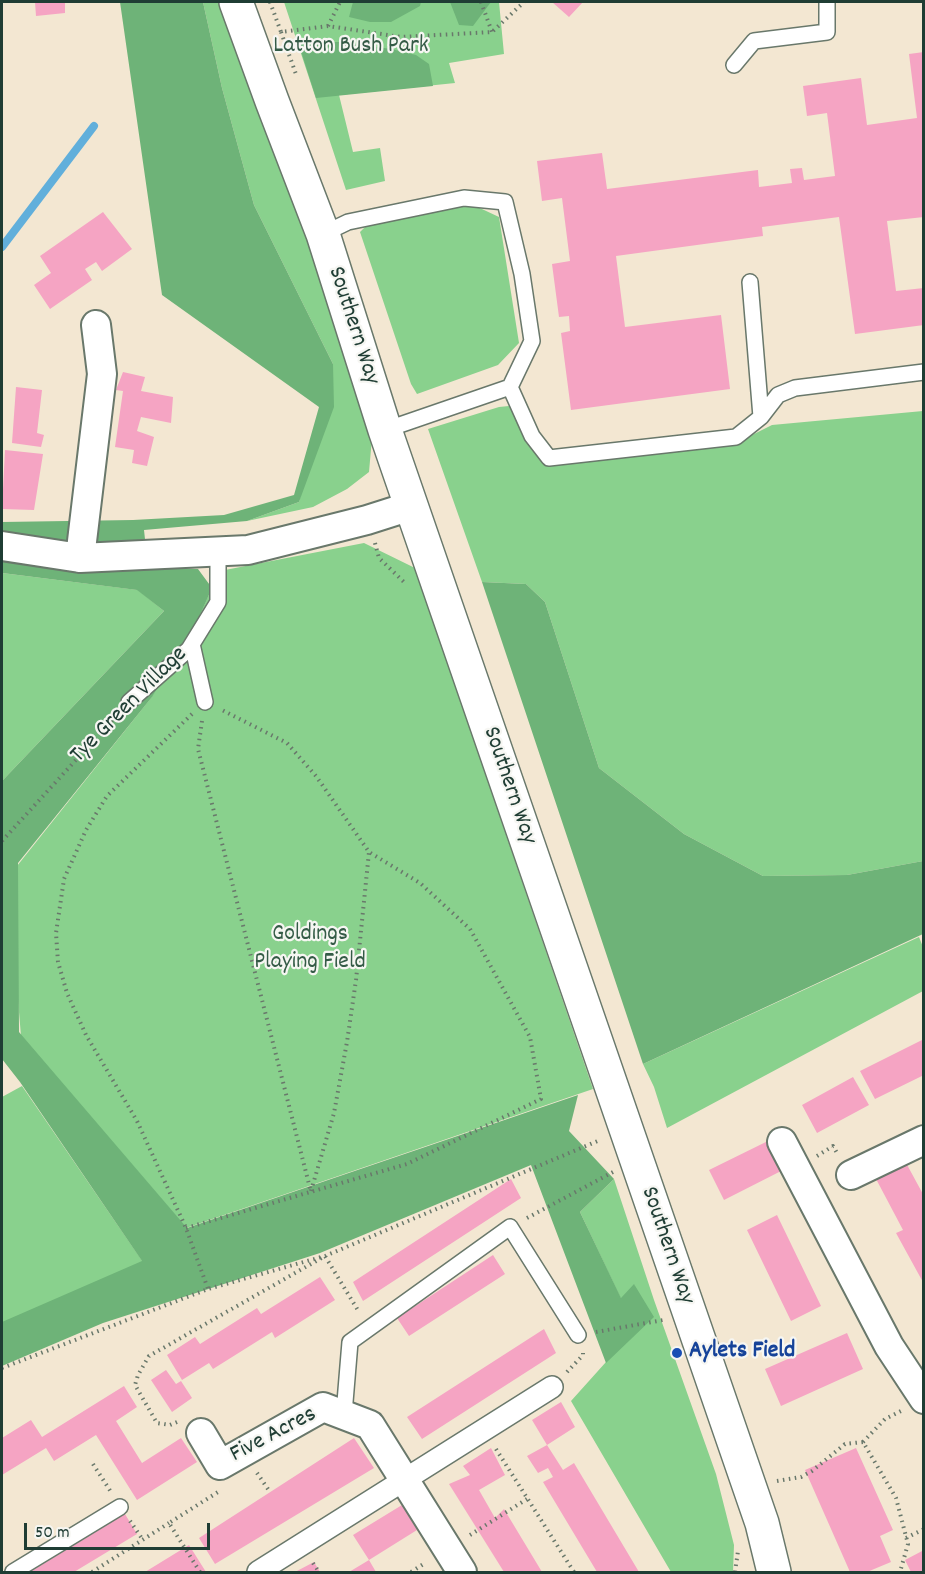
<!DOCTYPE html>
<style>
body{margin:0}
#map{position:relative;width:925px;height:1574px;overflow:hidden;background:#f3e7d2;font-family:Dekko,sans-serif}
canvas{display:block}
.frame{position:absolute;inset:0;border:3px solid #1f3d34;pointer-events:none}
.scale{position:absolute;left:24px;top:1523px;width:186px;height:27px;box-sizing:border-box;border:3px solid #1f3d34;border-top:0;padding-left:8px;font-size:18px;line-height:21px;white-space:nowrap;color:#1f3d34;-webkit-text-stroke:4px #f6f6f2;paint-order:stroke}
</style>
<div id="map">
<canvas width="925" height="1574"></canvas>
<div class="frame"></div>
<div class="scale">50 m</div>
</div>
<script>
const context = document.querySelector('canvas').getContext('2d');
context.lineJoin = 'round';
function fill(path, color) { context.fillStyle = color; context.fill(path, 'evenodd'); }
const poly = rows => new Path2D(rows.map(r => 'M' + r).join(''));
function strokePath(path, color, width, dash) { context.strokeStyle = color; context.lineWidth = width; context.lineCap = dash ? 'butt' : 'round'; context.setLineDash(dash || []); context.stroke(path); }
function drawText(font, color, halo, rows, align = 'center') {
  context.font = font + ' Dekko,sans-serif'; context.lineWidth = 4.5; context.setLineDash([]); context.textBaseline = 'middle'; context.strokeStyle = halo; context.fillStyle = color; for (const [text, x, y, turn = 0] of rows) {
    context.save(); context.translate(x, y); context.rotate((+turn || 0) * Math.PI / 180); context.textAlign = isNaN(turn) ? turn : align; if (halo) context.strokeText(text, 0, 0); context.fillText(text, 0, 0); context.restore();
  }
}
fill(poly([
 [203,2,222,2,319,264,372,438,369,472,347,489,313,507,247,521,299,502,333,364,254,205,222,88],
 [284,2,499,2,504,54,449,63,455,83,339,95,353,152,380,148,385,181,346,190],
 [467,202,499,217,519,343,498,365,417,394,411,384,360,232,371,221],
 [509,406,533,448,561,458,748,437,772,425,923,411,923,861,847,875,763,876,684,834,599,768,545,602,526,584,482,582,428,429,499,407],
 [364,543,415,568,593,1089,186,1228,21,1036,18,1000,17,866,151,698,195,625,211,590,225,570],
 [2,573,138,590,164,611,2,781],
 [919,937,923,947,923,991,667,1128,654,1087,643,1064],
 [22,1086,143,1262,2,1323,2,1097],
 [614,1179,654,1300,716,1474,734,1545,733,1572,671,1572,571,1401,606,1362,635,1285,621,1299,580,1212]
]), '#89d18d');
fill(poly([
 [120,2,203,2,222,88,254,205,333,364,334,407,299,502,247,521,144,530,148,567,198,569,212,588,196,624,152,697,18,863,19,1032,187,1228,578,1095,569,1131,614,1179,580,1212,621,1298,634,1284,654,1317,606,1363,531,1165,320,1253,103,1323,2,1366,2,1322,142,1261,20,1082,2,1059,2,781,164,611,137,590,2,573,2,522,133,520,224,515,294,495,319,407,162,295],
 [353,2,421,2,420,6,391,22,370,22,349,17],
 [450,2,491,2,473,26,459,25],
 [310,42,343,42,391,49,416,55,429,64,433,86,316,98,299,45],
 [482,582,526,584,545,602,599,768,684,834,763,876,847,875,923,861,923,934,643,1064]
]), '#6eb378');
strokePath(poly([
 [2,247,94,126]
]), '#61afdb', 8);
fill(poly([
 [35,2,65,2,65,13,36,16],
 [552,2,583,2,569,17],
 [924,52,924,217,887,221,896,291,924,288,924,325,855,334,839,217,762,227,763,236,616,256,625,327,721,315,730,389,571,410,561,333,570,331,569,316,559,317,552,264,570,261,562,198,542,201,537,161,602,153,607,189,758,170,759,187,792,183,790,169,802,168,804,180,835,176,827,113,807,116,803,86,861,78,867,125,917,118,909,54],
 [103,212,132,249,102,271,96,262,85,269,92,280,50,309,34,285,51,273,40,256],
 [123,372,145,377,141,391,173,397,171,423,141,417,137,431,154,437,147,466,132,463,134,450,115,447,123,391,116,390],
 [16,387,42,390,37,433,44,435,41,447,12,443],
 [5,450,43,454,34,510,2,509],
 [924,1039,924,1075,875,1099,860,1071],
 [853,1077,869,1105,817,1133,802,1105],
 [772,1139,787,1168,724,1200,709,1170],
 [905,1161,924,1196,924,1284,896,1233,903,1230,875,1177],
 [511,1179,521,1198,363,1301,353,1282],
 [777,1215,821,1306,791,1321,747,1230],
 [493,1255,505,1274,409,1336,397,1318],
 [320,1277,335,1300,275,1338,272,1332,213,1369,209,1363,182,1380,167,1355,195,1337,200,1344,257,1308,261,1314],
 [544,1329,556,1353,422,1439,407,1417],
 [847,1333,863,1369,781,1406,765,1369],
 [166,1370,176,1384,181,1381,192,1398,172,1412,151,1380],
 [124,1386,137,1407,116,1421,142,1463,181,1438,197,1462,137,1500,96,1435,54,1461,46,1448,2,1475,2,1438,31,1420,42,1437],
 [561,1402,575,1427,547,1445,532,1420],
 [354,1438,374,1468,215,1564,199,1538],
 [547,1445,563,1470,574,1463,639,1572,597,1572,543,1482,553,1477,548,1468,538,1473,527,1456],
 [491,1448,505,1475,479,1490,495,1518,504,1509,542,1572,504,1572,449,1484,470,1475,463,1466],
 [856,1448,893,1530,880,1536,891,1562,867,1572,850,1572,805,1470],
 [402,1505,417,1530,369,1560,353,1535],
 [125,1514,137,1534,74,1572,30,1572],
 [189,1545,206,1572,145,1572],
 [924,1550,924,1572,911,1572,905,1560],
 [369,1560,376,1572,349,1572],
 [314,1562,320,1572,295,1572]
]), '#f5a4c3');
const service = poly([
 [734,65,754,41,827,32,827,2],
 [323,234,348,222,464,198,505,202,522,274,532,341,510,387,385,430],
 [750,282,761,417],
 [510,387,532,436,549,458,736,437,761,417,778,395,795,388,924,372],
 [192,644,205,702],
 [129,702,189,649,218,602,218,552],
 [344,1414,350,1342,510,1227,578,1335],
 [13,1572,120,1507]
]);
const pedestrian = poly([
 [258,1572,552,1387]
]);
const minor = poly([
 [2,546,80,558,248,550,367,520,411,506],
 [80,558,102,374,96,325],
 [782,1142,889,1346,924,1399],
 [851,1175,924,1140],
 [201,1433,220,1465,323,1407,370,1425,462,1572]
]);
const primary = poly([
 [236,2,272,101,323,234,385,430,762,1523,774,1572]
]);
strokePath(service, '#69786b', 18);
strokePath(pedestrian, '#69786b', 24);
strokePath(minor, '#69786b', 32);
strokePath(primary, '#69786b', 36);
strokePath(poly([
 [270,2,281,32,328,26,401,37,492,32,524,2],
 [481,2,492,32],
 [328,26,340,2],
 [281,32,297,77],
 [375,543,379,558,406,584],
 [192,714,107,796,86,830,64,879,56,933,58,962,67,993,86,1035,137,1121,186,1228,208,1289],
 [202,721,198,749,311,1192],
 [2,841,116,716],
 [817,1156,833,1146,837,1153],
 [311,1191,334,1113,347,1042,356,980,369,852],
 [527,1218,613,1172],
 [186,1228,407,1164,541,1099,530,1037,470,929,420,883,369,852,316,776,287,743,222,710],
 [596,1332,663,1320],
 [2,1368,208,1289,325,1256,600,1140],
 [567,1372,583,1355,583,1353],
 [177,1422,170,1425,157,1423,135,1385,138,1375,149,1356,325,1256,359,1312],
 [863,1442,885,1419,901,1411],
 [496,1449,574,1572],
 [93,1464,111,1492],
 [257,1473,270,1492],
 [777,1481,801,1477,812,1471,845,1444,863,1442,896,1498,908,1544,900,1572],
 [130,1521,143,1540],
 [470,1535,527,1499],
 [906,1538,924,1529],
 [313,1563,319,1572],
 [92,1572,169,1523],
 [200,1572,169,1523,218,1492],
 [411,1572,425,1563],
 [735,1572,738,1551]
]), '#69786b', 4, [1.5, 4.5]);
strokePath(service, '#fff', 15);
strokePath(pedestrian, '#fff', 21);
strokePath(minor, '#fff', 28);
strokePath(primary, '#fff', 33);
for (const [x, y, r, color] of [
 [677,1353,6,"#1a4fb4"]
]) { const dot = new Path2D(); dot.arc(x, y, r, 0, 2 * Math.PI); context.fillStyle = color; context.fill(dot); strokePath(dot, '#f6f6f2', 2); }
drawText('24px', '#345b46', '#f6f6f2', [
 ["Latton Bush Park",351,48],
 ["Goldings",310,936],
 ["Playing Field",310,964]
]);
drawText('24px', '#1f3d34', '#f6f6f2', [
 ["Southern Way",352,326,72],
 ["Tye Green Village",130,706,-45],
 ["Southern Way",508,786,71],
 ["Southern Way",666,1246,71],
 ["Five Acres",274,1436,-28]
]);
drawText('bold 24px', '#164399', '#f6f6f2', [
 ["Aylets Field",689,1353]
], 'left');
</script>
